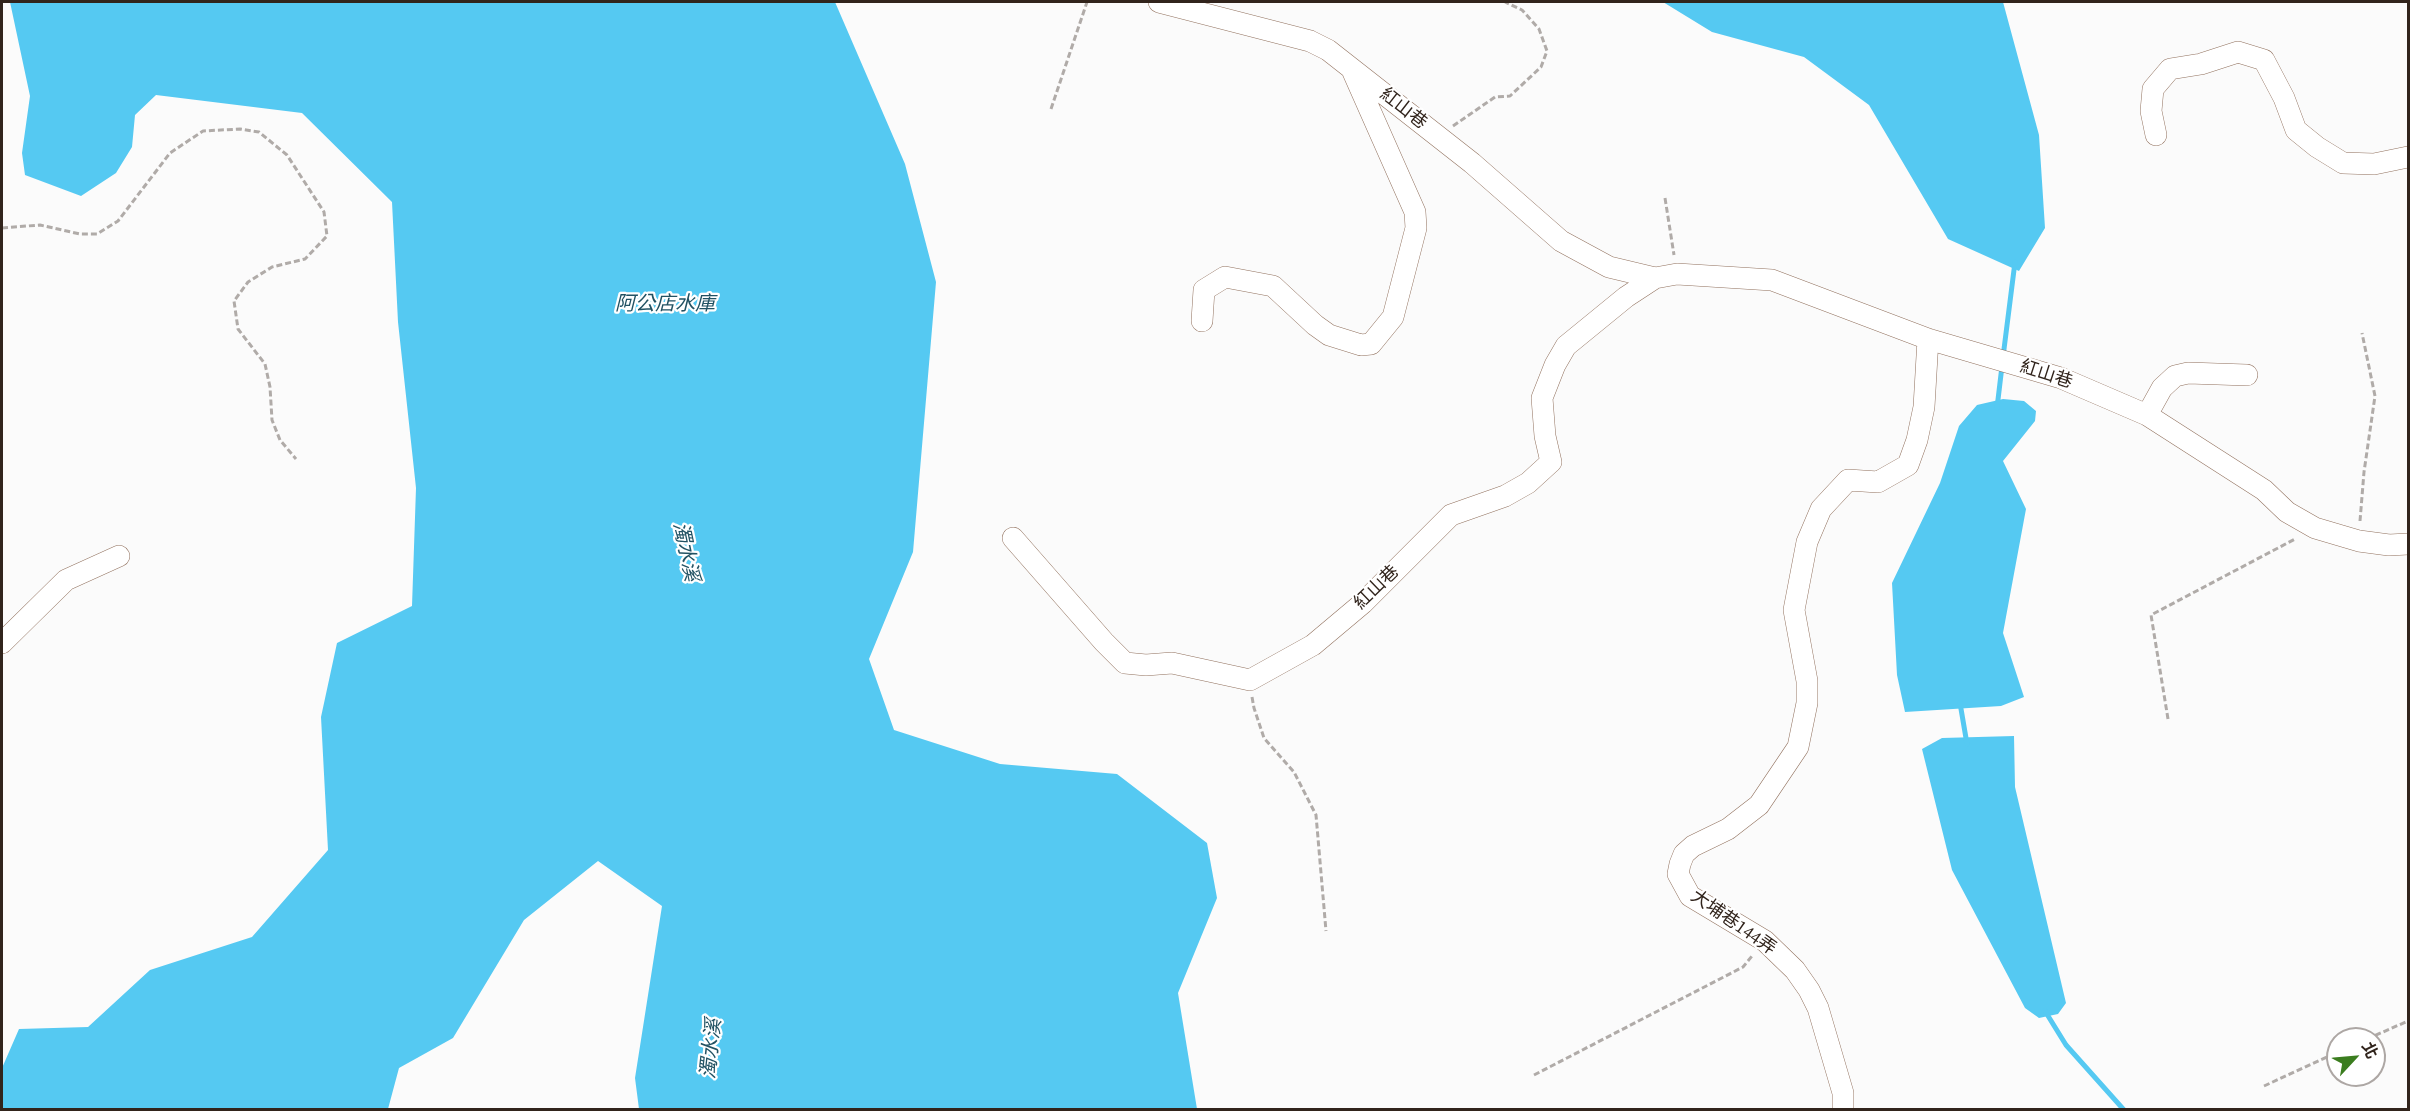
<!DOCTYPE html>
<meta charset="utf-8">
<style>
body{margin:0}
#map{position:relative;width:2410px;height:1111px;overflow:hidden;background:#fbfbfb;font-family:"Source Serif 4","Noto Sans TC",serif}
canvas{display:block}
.frame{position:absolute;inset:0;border:3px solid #31241c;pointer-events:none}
.north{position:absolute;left:2326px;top:1027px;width:60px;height:60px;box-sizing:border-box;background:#fff;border:2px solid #ada7a4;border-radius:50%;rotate:64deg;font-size:16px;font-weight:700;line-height:24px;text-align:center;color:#31241c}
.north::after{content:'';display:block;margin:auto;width:21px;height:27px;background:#3b7d1f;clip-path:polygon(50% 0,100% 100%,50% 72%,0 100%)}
</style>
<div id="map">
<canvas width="2410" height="1111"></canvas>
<div class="frame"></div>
<div class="north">北</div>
</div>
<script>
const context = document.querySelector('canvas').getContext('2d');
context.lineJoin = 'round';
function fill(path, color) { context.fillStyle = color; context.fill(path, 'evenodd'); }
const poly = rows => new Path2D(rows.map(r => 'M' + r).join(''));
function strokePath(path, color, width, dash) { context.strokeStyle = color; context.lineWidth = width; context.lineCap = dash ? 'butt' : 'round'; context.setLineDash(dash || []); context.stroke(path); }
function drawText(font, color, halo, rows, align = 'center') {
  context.font = font + ' "Source Serif 4","Noto Sans TC",serif'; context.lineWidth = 4.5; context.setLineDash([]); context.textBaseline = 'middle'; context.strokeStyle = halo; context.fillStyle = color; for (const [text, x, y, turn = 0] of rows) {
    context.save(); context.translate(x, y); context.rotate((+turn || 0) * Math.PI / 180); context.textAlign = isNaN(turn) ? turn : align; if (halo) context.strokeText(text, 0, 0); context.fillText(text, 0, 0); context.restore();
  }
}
fill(poly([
 [10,2,835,2,905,164,936,282,913,552,869,659,894,730,1000,764,1117,774,1207,843,1217,898,1178,993,1197,1109,639,1109,635,1078,662,906,598,861,524,920,453,1038,399,1068,388,1109,2,1109,2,1068,19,1029,88,1027,150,970,252,937,328,850,321,717,337,643,412,606,416,488,398,322,392,202,302,113,156,95,135,115,132,147,116,173,81,196,25,175,22,153,30,96],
 [1663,2,2003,2,2039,135,2045,228,2019,271,1948,239,1869,105,1804,57,1712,32],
 [2003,399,2024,401,2036,411,2035,421,2003,461,2026,509,2003,633,2024,697,2001,706,1905,712,1897,675,1892,583,1940,483,1959,426,1977,405],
 [2014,736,2015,787,2066,1003,2058,1014,2039,1018,2025,1008,1952,870,1922,749,1942,738]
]), '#55c9f2');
strokePath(poly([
 [2003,357,2015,262],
 [1997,408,2002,366],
 [1960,703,1967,744],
 [2045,1011,2066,1045,2124,1110]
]), '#55c9f2', 5);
const minor = poly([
 [1159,2,1310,41,1328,50,1472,163,1561,241,1609,267,1655,278,1677,274,1772,280,1928,339,2061,378,2147,415,2264,490,2287,512,2315,528,2359,541,2389,545,2408,544],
 [2156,135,2151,111,2153,89,2170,69,2201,64,2238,52,2264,60,2284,98,2296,130,2317,147,2343,163,2374,164,2408,157],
 [1202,321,1204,290,1225,277,1273,286,1315,325,1329,335,1361,345,1371,344,1393,317,1416,228,1415,212,1353,72],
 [2147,415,2162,388,2175,376,2188,373,2247,375],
 [1013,538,1104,642,1125,663,1146,665,1172,663,1250,680,1313,645,1363,603,1451,515,1505,496,1528,483,1551,462,1545,436,1542,398,1555,365,1566,346,1626,297,1655,278],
 [2,643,66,580,119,556],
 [1843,1110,1843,1093,1818,1008,1809,990,1795,970,1765,941,1690,896,1678,874,1680,864,1684,854,1693,846,1728,829,1759,805,1798,747,1807,703,1807,681,1794,610,1807,542,1821,509,1848,480,1878,482,1908,465,1917,440,1924,407,1928,339]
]);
strokePath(minor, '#92725f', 22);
strokePath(poly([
 [1051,109,1087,2],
 [1453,126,1495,97,1510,96,1541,67,1547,51,1539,29,1522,10,1505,2],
 [1665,198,1674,255],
 [2,228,40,225,80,234,97,234,118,221,170,153,203,131,240,129,259,132,287,155,324,212,327,236,305,259,272,267,248,282,234,301,238,329,265,364,270,387,272,420,280,440,296,459],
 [2360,521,2364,472,2375,396,2362,333],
 [1252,697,1254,708,1264,738,1294,772,1316,815,1326,931],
 [2168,719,2151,615,2295,539],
 [2367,1039,2408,1021],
 [1534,1075,1743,967,1752,956],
 [2264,1086,2338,1052]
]), '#b0aba8', 3, [6, 3]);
strokePath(minor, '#fff', 21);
drawText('18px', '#31241c', '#fff', [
 ["紅山巷",1403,109,38],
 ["紅山巷",2046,375,18],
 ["紅山巷",1377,588,-44],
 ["大埔巷144弄",1733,923,35]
]);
drawText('italic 20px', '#225263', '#fff', [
 ["阿公店水庫",665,305],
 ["濁水溪",685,552,78],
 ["濁水溪",712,1049,-84]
]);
</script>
